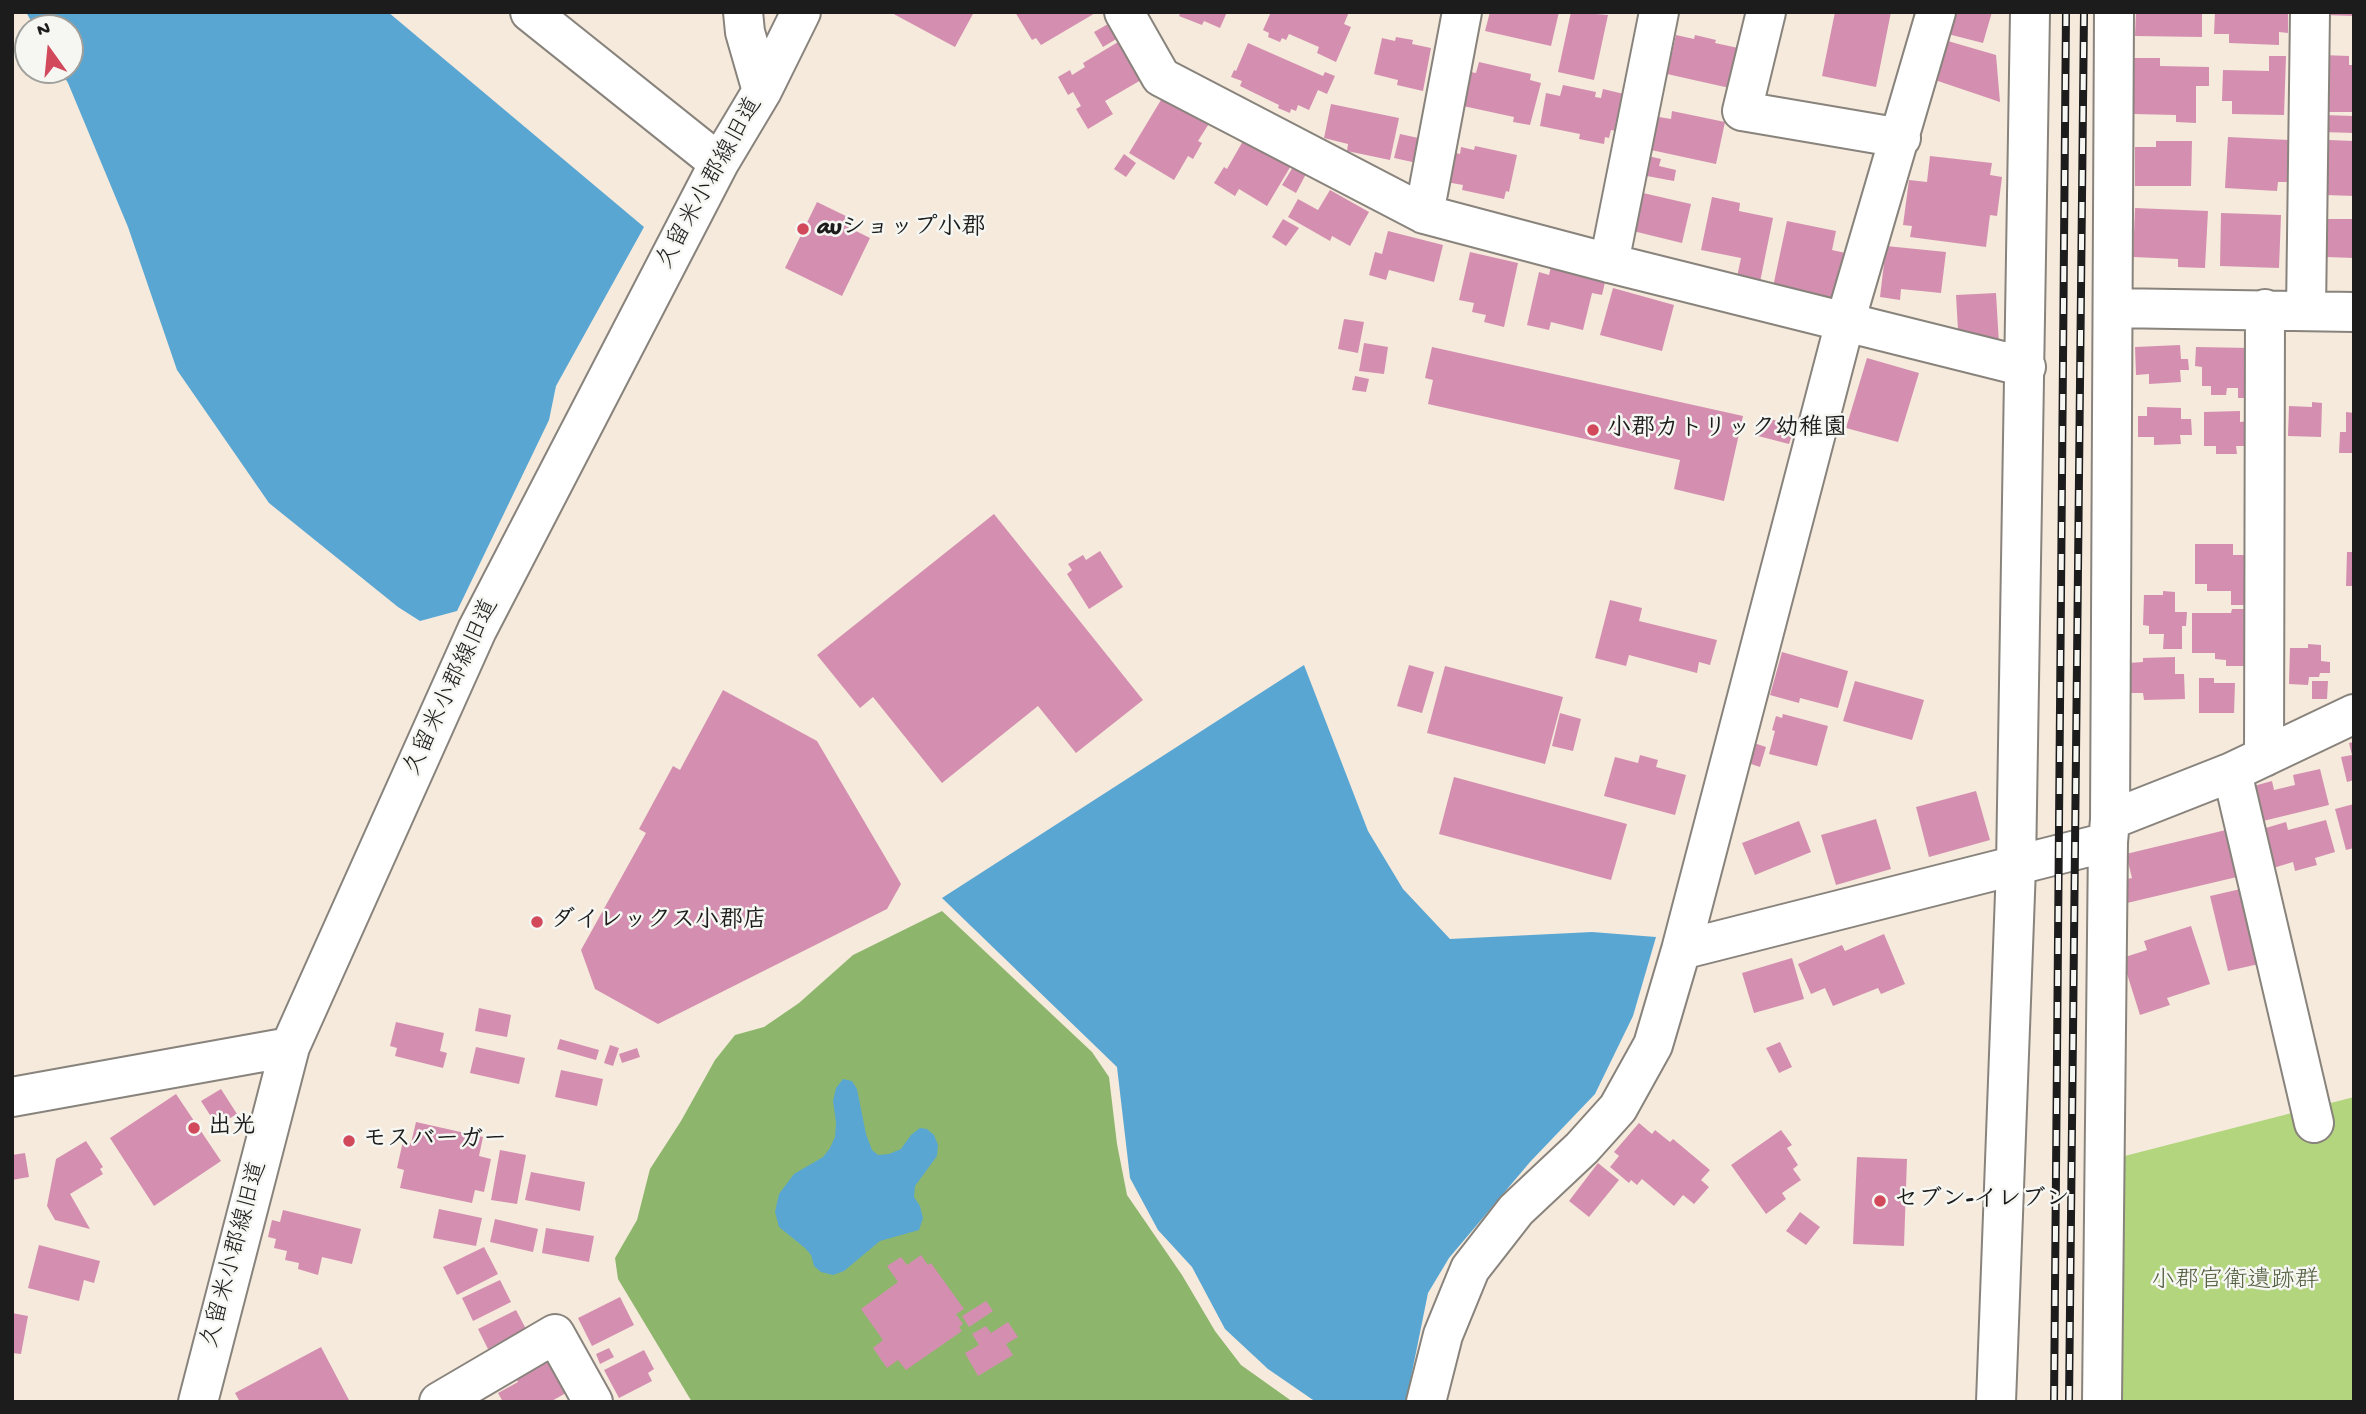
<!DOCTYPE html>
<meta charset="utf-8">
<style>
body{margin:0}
#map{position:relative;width:2366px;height:1414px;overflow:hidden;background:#f5eadc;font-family:"Gochi Hand",sans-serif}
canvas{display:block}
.frame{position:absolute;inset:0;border:14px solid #1c1c1c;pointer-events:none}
.north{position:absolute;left:14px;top:14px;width:70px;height:70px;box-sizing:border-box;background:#f6f6f2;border:2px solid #9f9f9c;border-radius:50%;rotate:345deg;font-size:19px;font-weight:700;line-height:28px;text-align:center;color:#1c1c1c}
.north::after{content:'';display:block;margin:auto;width:24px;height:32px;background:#d1495b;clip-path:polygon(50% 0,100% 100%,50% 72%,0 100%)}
</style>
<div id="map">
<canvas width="2366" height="1414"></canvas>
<div class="frame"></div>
<div class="north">N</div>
</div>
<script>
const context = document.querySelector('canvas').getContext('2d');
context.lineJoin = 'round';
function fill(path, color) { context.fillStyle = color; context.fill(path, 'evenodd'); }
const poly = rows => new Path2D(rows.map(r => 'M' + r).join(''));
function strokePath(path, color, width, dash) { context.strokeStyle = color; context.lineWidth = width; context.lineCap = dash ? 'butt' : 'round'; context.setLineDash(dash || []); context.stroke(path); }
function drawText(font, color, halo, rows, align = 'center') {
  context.font = font + ' "Gochi Hand","Klee One",sans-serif'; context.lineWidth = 5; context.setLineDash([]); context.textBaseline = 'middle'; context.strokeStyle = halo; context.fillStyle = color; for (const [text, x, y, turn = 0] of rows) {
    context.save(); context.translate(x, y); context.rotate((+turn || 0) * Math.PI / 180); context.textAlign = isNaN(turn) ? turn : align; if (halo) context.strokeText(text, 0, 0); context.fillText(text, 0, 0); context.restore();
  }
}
fill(poly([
 [2354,1097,2354,1402,2114,1402,2117,1158]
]), '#b2d57d');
fill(poly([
 [942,911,1092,1052,1109,1077,1117,1144,1127,1195,1182,1275,1215,1331,1241,1365,1293,1402,692,1402,618,1279,615,1258,637,1220,650,1169,681,1121,715,1060,735,1035,764,1027,799,1003,853,955]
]), '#8db66c');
fill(poly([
 [26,12,388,12,644,227,556,386,549,420,457,611,420,621,398,607,269,503,177,370,128,227,68,83,60,70,70,70,70,28,35,28],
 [1304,665,1368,831,1403,889,1450,939,1592,932,1656,937,1633,1016,1595,1094,1530,1162,1449,1258,1428,1293,1406,1402,1316,1402,1268,1369,1225,1329,1192,1267,1158,1230,1130,1178,1117,1067,942,898],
 [843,1079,852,1081,857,1089,866,1134,872,1150,878,1155,889,1154,901,1149,911,1135,920,1128,927,1129,934,1135,938,1145,937,1156,915,1186,914,1197,920,1206,923,1218,919,1230,880,1241,844,1271,833,1275,821,1272,814,1266,811,1255,805,1248,779,1227,775,1212,779,1194,794,1174,823,1157,830,1148,835,1137,836,1123,833,1101,836,1088]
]), '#5aa6d3');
fill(poly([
 [890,12,974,12,955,47],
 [1015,12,1097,12,1041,45,1036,38,1032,40],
 [1181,12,1227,12,1220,28,1204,21,1202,25,1179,16],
 [1271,12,1349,12,1344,24,1351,27,1336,62,1317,53,1319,47,1289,34,1286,40,1282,38,1280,42,1268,37,1269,33,1263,30],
 [1490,12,1559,12,1551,46,1485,31],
 [1571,12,1608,15,1594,80,1558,72],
 [1835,12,1891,12,1876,87,1822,76],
 [1950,12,1992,12,1983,43,1944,33],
 [2136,12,2202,12,2202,37,2135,36],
 [2215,12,2288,12,2288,33,2279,32,2279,45,2229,43,2229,34,2214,34],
 [2323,12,2354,12,2354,16,2323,15],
 [1115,20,1123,35,1103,47,1094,32],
 [1676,35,1694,39,1695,35,1716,40,1715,43,1743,49,1734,89,1667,74],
 [1396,37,1413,40,1412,44,1431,48,1423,91,1397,85,1398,80,1374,74,1382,38,1395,41],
 [1941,39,1996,55,2000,102,1929,78],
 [1118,42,1124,51,1128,49,1148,76,1105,101,1113,114,1088,129,1076,109,1081,106,1073,92,1068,95,1058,77,1070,70,1072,75,1085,67,1083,63],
 [1248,43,1323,76,1325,72,1335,76,1327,94,1318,90,1309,110,1298,105,1296,111,1291,109,1290,113,1278,108,1279,105,1240,86,1242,81,1231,77,1234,70,1236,71],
 [2322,55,2349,56,2349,65,2354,65,2354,112,2328,112,2329,75,2322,75],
 [2269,56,2286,56,2284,115,2232,114,2232,101,2222,101,2223,70,2269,71],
 [2134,58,2160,58,2160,66,2209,67,2209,86,2196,86,2196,123,2176,122,2176,115,2133,114],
 [1479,62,1531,74,1530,80,1541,83,1530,125,1513,122,1514,117,1463,106,1471,72,1476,73],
 [1563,85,1596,92,1595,97,1601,98,1603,89,1624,94,1616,131,1611,130,1609,138,1605,137,1604,144,1579,139,1580,134,1540,126,1546,93,1560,96],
 [1164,95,1210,122,1198,141,1202,143,1193,159,1188,156,1174,180,1129,153],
 [1331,104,1399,118,1390,160,1347,151,1348,144,1324,138],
 [1672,111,1725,122,1716,164,1651,150,1659,117,1671,119],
 [2323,115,2354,116,2354,133,2322,132],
 [1400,134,1423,139,1417,163,1394,158],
 [2228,137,2289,140,2287,182,2278,182,2277,191,2225,188],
 [2329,140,2354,141,2354,196,2326,195],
 [1243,141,1262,152,1264,148,1292,164,1267,206,1239,189,1235,196,1214,183,1224,167,1227,169],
 [2156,141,2192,141,2191,186,2135,186,2135,147,2156,147],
 [1475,146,1517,155,1509,192,1506,191,1504,199,1462,190,1463,185,1446,182,1452,152,1460,154,1461,147,1474,150],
 [1124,154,1136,163,1126,177,1114,169],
 [1640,154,1661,159,1659,166,1676,170,1674,181,1636,174],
 [1930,156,1992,163,1990,175,2002,177,1997,216,1990,215,1986,247,1910,237,1912,226,1903,225,1909,180,1927,182],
 [1293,167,1306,174,1296,193,1282,185],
 [1330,190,1369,212,1350,246,1332,236,1330,241,1288,217,1298,199,1318,210],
 [1643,193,1691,204,1682,243,1633,231],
 [1712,197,1740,203,1739,211,1773,218,1760,282,1737,277,1741,258,1701,250],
 [817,202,850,218,846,226,870,238,842,296,785,268],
 [2135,208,2208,211,2205,268,2178,267,2178,259,2133,257],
 [2221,213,2281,215,2279,268,2220,266],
 [1283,219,1299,228,1286,246,1272,237],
 [2327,219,2354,219,2354,258,2327,257],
 [1787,221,1836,231,1832,250,1850,254,1846,271,1839,270,1832,300,1773,287],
 [1388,231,1443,245,1434,282,1389,270,1386,280,1369,275,1375,252,1382,254],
 [1886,246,1946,252,1941,293,1901,289,1900,300,1880,297],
 [1470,252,1518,263,1504,327,1484,322,1486,315,1472,312,1474,303,1459,300],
 [1551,266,1606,278,1602,295,1592,293,1583,330,1551,322,1549,330,1527,325,1539,272,1549,275],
 [1613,288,1674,305,1662,351,1600,335],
 [1996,293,1999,344,1959,347,1956,295],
 [1344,319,1364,322,1358,353,1338,349],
 [1364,343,1388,347,1384,374,1359,371],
 [2180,345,2181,359,2188,359,2189,370,2180,370,2181,382,2149,384,2149,374,2136,375,2135,347],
 [1432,347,1743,416,1724,501,1674,489,1680,460,1428,404,1433,380,1425,378],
 [2196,347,2250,348,2249,398,2238,398,2238,388,2227,388,2226,395,2211,395,2211,386,2202,386,2202,367,2195,366],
 [1867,358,1919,373,1898,442,1846,428],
 [1355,376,1369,379,1366,392,1352,390],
 [2312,402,2322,403,2321,437,2288,436,2289,406,2312,407],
 [2147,407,2181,408,2181,419,2191,419,2192,435,2180,435,2181,444,2154,445,2154,437,2138,437,2138,416,2147,416],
 [2240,411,2240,422,2249,421,2250,446,2236,446,2237,454,2216,454,2216,446,2204,446,2204,412],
 [2346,412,2354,413,2354,453,2339,453,2340,432,2346,432],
 [1764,417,1795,426,1789,444,1758,436],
 [994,514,1143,700,1076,753,1038,706,942,783,873,697,860,708,817,655],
 [2195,544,2233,544,2233,555,2247,555,2247,605,2231,605,2231,591,2207,591,2207,584,2195,584],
 [1100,551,1123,587,1089,609,1067,574,1072,570,1068,564,1083,555,1086,560],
 [2347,552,2354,552,2354,586,2346,586],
 [2163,591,2175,592,2175,612,2187,612,2186,626,2182,626,2182,649,2163,649,2164,634,2149,634,2149,626,2143,625,2144,595,2163,595],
 [1610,600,1642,608,1639,621,1717,640,1710,665,1699,662,1697,673,1629,655,1626,666,1595,658],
 [2232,609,2249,609,2248,666,2226,666,2226,660,2215,659,2215,653,2192,653,2192,613,2231,613],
 [2308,644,2321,645,2321,661,2330,662,2330,673,2320,673,2319,677,2309,677,2308,685,2289,684,2290,648,2308,648],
 [1782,652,1848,671,1838,708,1800,698,1799,703,1770,695],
 [2175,657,2175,674,2184,674,2185,699,2144,700,2143,693,2129,693,2129,663,2143,662,2143,658],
 [1409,665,1434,672,1422,713,1397,706],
 [1445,666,1563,697,1545,764,1427,733],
 [2199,678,2214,678,2214,683,2235,683,2234,713,2199,713],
 [1855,681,1924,700,1912,740,1843,721],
 [2312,681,2328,681,2327,699,2312,699],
 [723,690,817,741,901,884,887,909,658,1024,595,989,581,950,646,833,639,829,673,766,680,770],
 [1560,713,1581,719,1573,751,1552,746],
 [1783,714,1828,726,1817,766,1769,754,1775,731,1772,730,1776,716,1782,718],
 [1748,741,1766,747,1760,767,1742,761],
 [2354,742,2354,780,2347,782,2341,757,2352,755,2349,743],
 [1640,755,1658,760,1656,767,1686,775,1675,815,1604,796,1615,757,1638,763],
 [2320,769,2329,805,2259,822,2250,787,2272,781,2274,790,2295,785,2293,775],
 [1454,777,1627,824,1611,880,1439,834],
 [1976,791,1990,840,1929,857,1916,807],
 [2354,804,2354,848,2346,850,2335,809],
 [1876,819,1891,869,1836,885,1821,835],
 [2326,820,2335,852,2315,858,2317,865,2295,871,2293,862,2270,869,2259,830,2286,822,2288,830],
 [1799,821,1811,852,1755,875,1742,843],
 [2230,829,2241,876,2127,903,2122,880,2132,878,2126,854],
 [2245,888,2263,963,2228,971,2210,896],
 [2191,926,2210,984,2167,998,2170,1005,2140,1015,2122,958,2147,950,2144,941],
 [1884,934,1905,984,1881,994,1878,988,1833,1006,1825,988,1811,994,1798,964,1842,945,1845,951],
 [1792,958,1804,999,1754,1013,1742,973],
 [479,1008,511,1015,507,1037,475,1031],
 [396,1022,444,1033,440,1051,447,1053,443,1068,395,1056,397,1048,390,1046],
 [560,1039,599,1050,596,1060,557,1049],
 [1780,1042,1792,1067,1779,1073,1766,1048],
 [610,1045,619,1048,613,1066,604,1063],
 [476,1047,525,1058,519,1084,470,1073],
 [637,1048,640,1057,622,1063,619,1054],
 [561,1070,603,1079,597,1106,555,1097],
 [221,1089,237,1114,217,1126,201,1101],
 [176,1094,221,1161,154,1206,110,1138],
 [416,1122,483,1137,479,1156,491,1159,484,1192,475,1190,472,1203,400,1188,404,1170,397,1168,403,1141,411,1143],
 [1639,1123,1652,1134,1655,1130,1670,1142,1673,1139,1710,1170,1701,1180,1709,1187,1694,1204,1683,1195,1674,1206,1642,1179,1637,1185,1631,1180,1629,1183,1610,1167,1619,1156,1614,1152],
 [1781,1130,1792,1145,1787,1148,1798,1165,1793,1169,1801,1180,1782,1193,1786,1199,1766,1214,1731,1165],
 [86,1141,103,1167,100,1169,103,1174,70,1194,90,1229,55,1220,47,1206,56,1159],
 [500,1150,526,1155,517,1204,491,1200],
 [25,1153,29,1177,12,1180,12,1155],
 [1857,1157,1907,1159,1904,1246,1853,1244],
 [1598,1163,1619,1180,1589,1217,1569,1201],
 [531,1172,585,1182,580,1211,525,1200],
 [439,1209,482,1218,476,1246,433,1238],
 [283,1210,361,1229,352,1264,322,1257,318,1275,298,1269,299,1263,285,1260,287,1251,274,1248,276,1239,268,1237,272,1220,280,1222],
 [1800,1212,1820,1227,1806,1245,1786,1231],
 [495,1219,538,1229,533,1252,490,1242],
 [546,1228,594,1236,589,1262,542,1253],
 [39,1245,100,1261,94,1283,84,1280,79,1301,28,1288],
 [484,1247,498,1274,457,1295,443,1267],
 [921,1255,928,1265,931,1263,964,1309,956,1314,963,1324,959,1327,962,1331,906,1370,898,1360,887,1368,873,1348,883,1340,861,1309,898,1282,887,1266,901,1257,907,1265],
 [500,1280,511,1302,473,1321,462,1298],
 [620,1297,634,1325,592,1346,578,1318],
 [986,1301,993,1311,969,1327,962,1316],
 [516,1310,526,1329,488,1349,478,1329],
 [12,1313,28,1316,21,1354,12,1353],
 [1008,1322,1018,1337,1006,1344,1013,1355,978,1376,965,1353,979,1345,972,1334,986,1326,991,1333],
 [321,1347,350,1402,240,1402,235,1393],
 [609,1348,614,1357,600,1364,596,1354],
 [644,1350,654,1369,648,1373,652,1381,619,1398,604,1370],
 [546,1359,566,1393,550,1402,503,1402,498,1393,518,1382,515,1377]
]), '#d48fb0');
const minor = poly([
 [530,12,719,163],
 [743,12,745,32,762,91],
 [1124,12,1161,77,1424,214],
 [1462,12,1424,214,1609,263,2026,367],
 [1766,12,1742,111,1901,138],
 [1609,263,1659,12],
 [2113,308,2354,312],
 [2306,311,2310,12],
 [2264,757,2265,309],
 [2232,772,2314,1123],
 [2110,820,2232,772,2354,714],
 [1681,950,2108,842],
 [12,1097,290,1047],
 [198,1402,290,1047,477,630,719,163,762,91,801,12],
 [439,1402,555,1334,593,1402],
 [1426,1402,1443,1335,1470,1269,1516,1210,1582,1148,1618,1108,1653,1045,1681,950,1845,322,1936,12],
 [1996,1402,2016,867,2030,12],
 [2102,1402,2108,842,2110,820,2114,12]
]);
strokePath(minor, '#88837c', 42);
strokePath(minor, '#fff', 38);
const rail = poly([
 [2054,1402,2066,12],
 [2069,1402,2084,12]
]);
strokePath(rail, '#1c1c1c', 8);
strokePath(rail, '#f6f6f2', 5, [16]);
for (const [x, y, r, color] of [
 [803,229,7,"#d1495b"],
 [1593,430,7,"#d1495b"],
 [537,922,7,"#d1495b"],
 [194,1128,7,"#d1495b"],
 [349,1141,7,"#d1495b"],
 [1880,1201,7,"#d1495b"]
]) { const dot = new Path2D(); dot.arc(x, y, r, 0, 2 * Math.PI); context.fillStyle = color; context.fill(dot); strokePath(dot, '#f6f6f2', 2.5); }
drawText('24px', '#1c1c1c', '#f6f6f2', [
 ["久留米小郡線旧道",711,184,-61],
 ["久留米小郡線旧道",453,688,-65],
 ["久留米小郡線旧道",236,1255,-75]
]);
drawText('bold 24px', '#1c1c1c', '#f6f6f2', [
 ["auショップ小郡",817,229],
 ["小郡カトリック幼稚園",1607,430],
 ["ダイレックス小郡店",551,922],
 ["出光",208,1128],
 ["モスバーガー",363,1141],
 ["セブン-イレブン",1894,1201]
], 'left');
drawText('24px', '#505d3e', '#f6f6f2', [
 ["小郡官衛遺跡群",2235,1282]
]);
</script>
